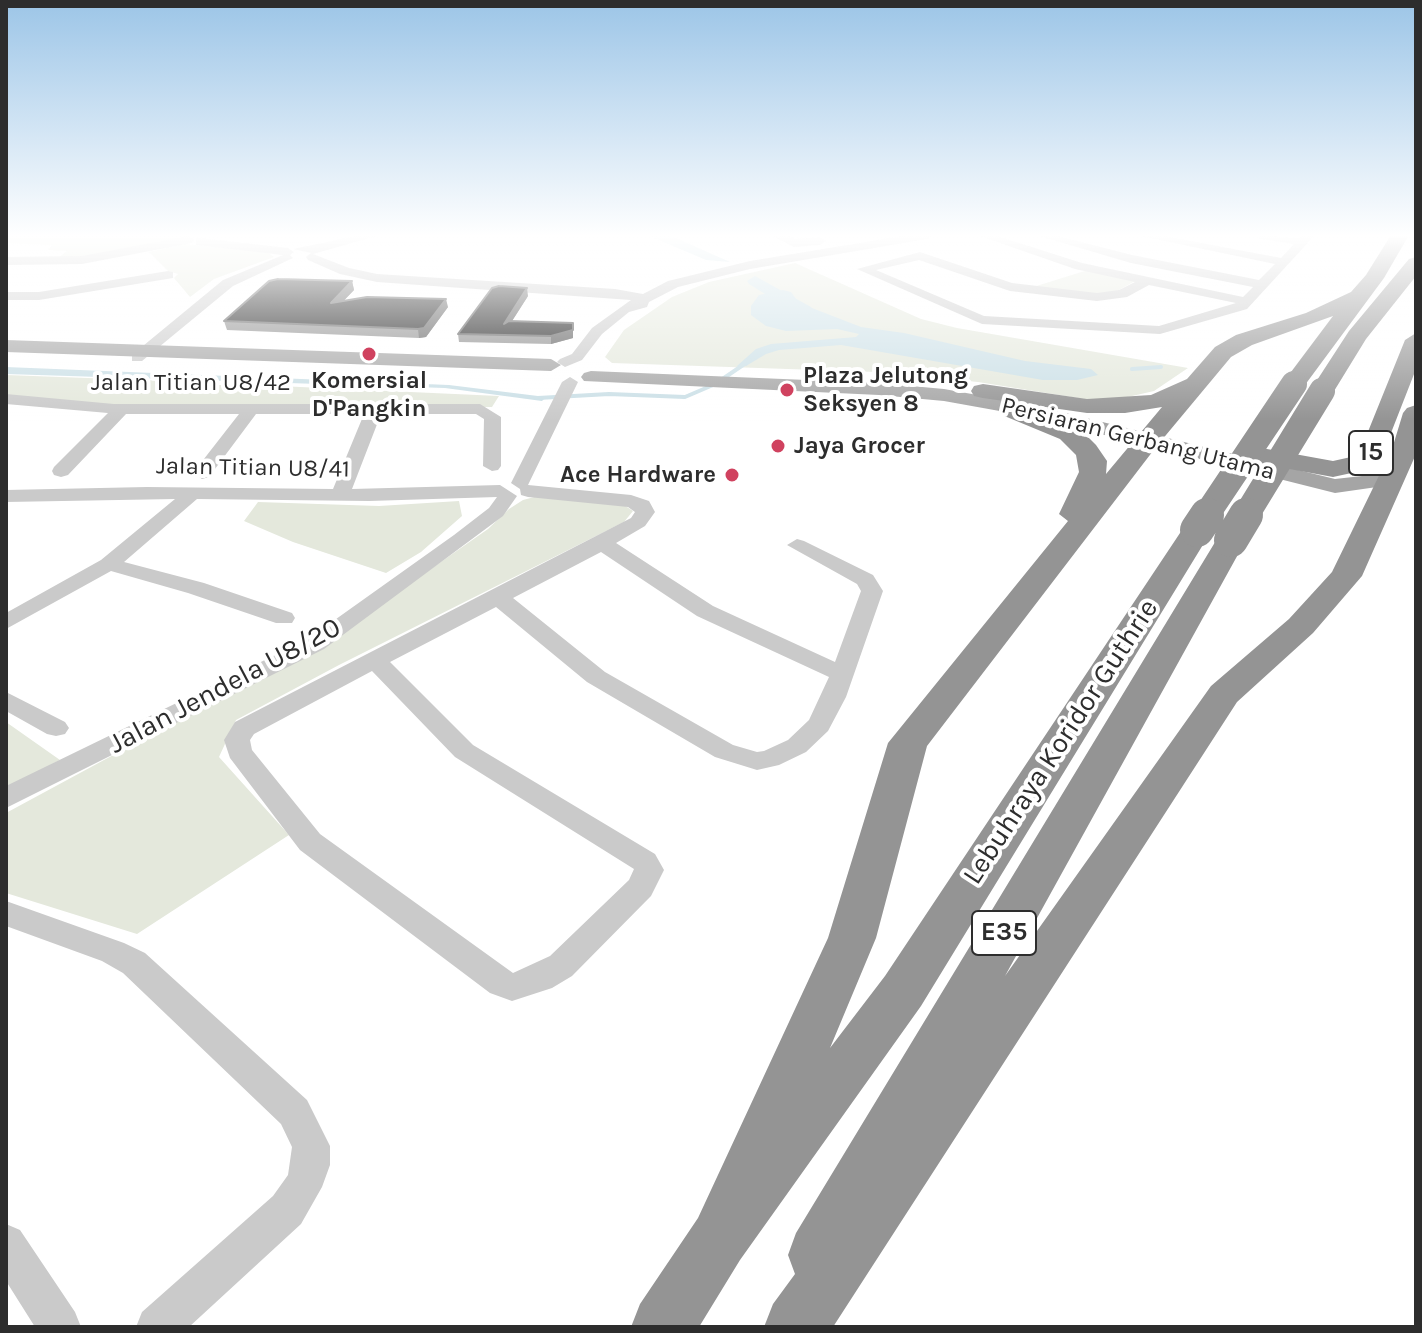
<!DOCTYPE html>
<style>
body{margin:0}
#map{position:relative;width:1422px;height:1333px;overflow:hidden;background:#fff;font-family:Karla,sans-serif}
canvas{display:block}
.frame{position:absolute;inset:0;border:8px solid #2d2d2d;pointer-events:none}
</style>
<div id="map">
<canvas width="1422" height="1333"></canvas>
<div class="frame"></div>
</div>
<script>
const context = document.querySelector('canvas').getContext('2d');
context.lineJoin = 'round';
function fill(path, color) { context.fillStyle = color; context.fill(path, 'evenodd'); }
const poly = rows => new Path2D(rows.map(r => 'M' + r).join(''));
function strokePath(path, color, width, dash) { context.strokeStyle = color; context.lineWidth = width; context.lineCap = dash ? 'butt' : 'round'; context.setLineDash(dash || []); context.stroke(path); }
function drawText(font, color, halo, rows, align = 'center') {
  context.font = font + ' Karla,sans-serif'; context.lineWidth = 8; context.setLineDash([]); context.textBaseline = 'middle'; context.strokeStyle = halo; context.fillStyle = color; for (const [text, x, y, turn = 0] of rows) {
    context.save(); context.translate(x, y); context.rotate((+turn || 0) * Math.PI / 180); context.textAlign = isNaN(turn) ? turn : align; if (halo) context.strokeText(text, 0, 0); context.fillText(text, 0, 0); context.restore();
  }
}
fill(poly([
 [6,235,190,235,172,241,97,255,58,258,67,251,48,250,52,245,6,243],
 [184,244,267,252,274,257,214,279,190,297,174,278,178,274,168,271,149,252],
 [795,263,921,319,957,328,1188,368,1154,391,1119,399,1084,399,978,382,876,372,612,363,605,357,624,330,672,297,709,282],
 [1091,269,1137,280,1115,292,1103,294,1030,288],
 [6,375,169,381,205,385,256,385,499,396,492,407,115,406,6,396],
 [542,495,624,505,633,511,624,522,339,665,236,720,219,757,289,835,137,934,6,893,6,813,165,727,385,601,488,529,509,509,523,500],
 [459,501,462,516,421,552,386,573,293,542,244,521,258,502,379,506],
 [6,722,60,760,6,788]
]), '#e4e8dc');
fill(poly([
 [647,235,669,235,730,262,706,260],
 [783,290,791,292,799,303,861,327,904,333,1025,361,1091,369,1098,375,1077,380,1043,380,841,345,779,350,766,354,746,366,737,366,756,349,771,344,856,337,859,334,837,329,786,331,766,326,751,315,751,306,759,295],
 [6,367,449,385,546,397,542,401,445,388,6,374]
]), '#cadfe6');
strokePath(poly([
 [1132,369,1161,367],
 [721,380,746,363],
 [538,398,609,394,685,397,713,385]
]), '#cadfe6', 4);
fill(poly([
 [755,276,811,307,814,311,805,316,799,315,749,284,747,281,755,276]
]), '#cadfe6');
fill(poly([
 [361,235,380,235,313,254,349,268,377,274,615,289,643,294,668,281,750,261,908,235,933,235,927,239,750,269,678,287,649,302,647,307,629,312,602,334,582,360,565,367,557,362,560,359,572,354,592,328,631,300,377,282,340,274,308,260,306,257,311,253,293,249,361,235],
 [771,235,786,235,796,239,820,237,826,241,820,245,794,247,771,235],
 [977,235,994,235,1082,263,1243,297,1253,287,1131,263,1036,235,1054,235,1132,255,1259,280,1275,264,1136,235,1159,235,1281,258,1294,244,1261,239,1255,235,1300,238,1303,235,1315,235,1247,309,1160,334,982,324,857,269,920,252,1012,283,1097,293,1119,290,1135,282,1075,269,977,235],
 [919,260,1010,291,1097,301,1127,297,1149,285,1236,303,1159,326,984,316,876,270,919,260],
 [188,236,194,240,192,243,82,264,6,265,6,257,82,256,188,236],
 [200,238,288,248,294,252,290,255,293,258,233,286,142,361,132,361,132,355,223,280,283,255,196,245,196,239,200,238],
 [168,271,173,272,173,278,39,300,6,300,6,292,39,292,168,271],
 [570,377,578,382,528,485,631,495,649,501,655,512,645,526,616,543,713,606,835,662,861,591,857,584,787,545,797,539,804,541,873,575,883,591,846,697,828,731,806,752,779,765,757,770,715,757,587,682,496,607,390,662,473,745,655,854,664,870,651,896,572,976,552,988,512,1001,490,993,300,850,230,758,224,740,235,722,631,518,635,512,628,507,528,497,521,495,520,489,511,483,562,382,570,377],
 [601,552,697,616,829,677,809,720,788,740,764,751,757,752,733,745,605,672,513,598,601,552],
 [372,671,455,757,634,869,629,880,550,956,513,973,320,834,252,750,250,740,254,734,372,671],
 [6,394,114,404,480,404,501,417,501,466,498,470,492,471,483,466,484,419,476,414,381,414,352,489,500,485,517,496,503,516,324,649,6,808,6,786,308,639,454,535,489,508,497,497,369,501,197,499,124,562,204,583,292,613,295,618,292,623,276,623,188,593,111,571,6,629,6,613,101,560,175,499,6,502,6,490,147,487,333,489,364,414,256,414,209,477,202,479,193,473,239,414,126,414,68,475,61,477,54,475,52,471,54,467,108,413,6,404,6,394],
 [6,692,65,722,69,728,65,734,56,736,47,734,6,711,6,692],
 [6,901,124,943,145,953,307,1100,330,1146,330,1165,322,1187,301,1224,189,1327,136,1327,142,1312,273,1196,288,1175,292,1147,281,1124,123,973,102,961,6,926,6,901],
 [6,1224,20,1230,75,1312,81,1327,35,1327,6,1281,6,1224]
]), '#cacaca');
fill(poly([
 [6,340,551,359,561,365,551,371,6,352,6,340],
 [591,371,879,383,944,389,1033,405,1335,479,1362,476,1397,444,1413,444,1416,449,1377,487,1335,493,1033,417,944,401,879,395,584,381,581,377,584,373,591,371]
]), '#a5a5a5');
fill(poly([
 [1391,235,1409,235,1384,278,1302,389,1294,391,1286,389,1282,384,1333,316,1252,345,1231,357,1156,447,927,746,876,938,830,1048,885,976,1186,524,1197,521,1208,524,1212,530,921,1006,740,1260,699,1327,631,1327,640,1304,698,1218,828,938,888,743,1068,521,1059,514,1079,472,1076,455,1060,439,1002,415,998,410,1002,405,1011,402,1078,427,1096,445,1107,461,1106,474,1162,407,1125,413,1087,413,983,398,974,396,971,391,974,386,983,384,1087,399,1151,395,1187,379,1215,347,1236,335,1306,313,1351,292,1366,275,1391,235],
 [1416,257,1416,276,1366,339,1331,396,1313,396,1310,391,1349,331,1409,259,1416,257],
 [1416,333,1416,369,1389,438,1389,445,1370,469,1333,477,1246,461,1242,455,1246,449,1256,447,1333,461,1351,457,1363,444,1405,340,1416,333],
 [1416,405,1416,454,1362,576,1313,633,1237,702,833,1327,764,1327,773,1304,795,1274,788,1255,796,1233,1220,534,1231,531,1242,534,1246,540,1005,976,1211,686,1289,619,1332,572,1392,449,1403,413,1407,408,1416,405]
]), '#949494');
strokePath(poly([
 [1205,517,1294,384],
 [1245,517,1322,391]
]), '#949494', 26);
strokePath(poly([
 [1197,530,1207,515],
 [1231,540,1246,515]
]), '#949494', 34);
fill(poly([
 [352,281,354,290,343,301,448,307,426,337,419,338,227,330,224,321],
 [528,296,512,321,573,338,551,344,459,342,458,334]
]), '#8a8a8a');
fill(poly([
 [352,281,354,290,333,312,331,303],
 [527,288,528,296,505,332,504,324],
 [446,299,448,307,426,337,419,338,418,329],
 [573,323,573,338,551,344,551,336]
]), '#5a5a5a');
const building = poly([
 [278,279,352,281,331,303,367,297,446,299,424,328,418,329,224,321,269,281,278,279],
 [499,286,527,288,504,324,509,321,573,323,573,330,551,336,458,334,492,288,499,286]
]);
fill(building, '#141414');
strokePath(building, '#5a5a5a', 2);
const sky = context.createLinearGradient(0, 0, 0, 421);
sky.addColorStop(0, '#9cc5e7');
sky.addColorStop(0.56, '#fff');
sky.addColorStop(1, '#ffffff00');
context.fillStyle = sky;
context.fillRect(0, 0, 1422, 421);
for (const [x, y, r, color] of [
 [369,354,8,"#d0425f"],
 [787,390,8,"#d0425f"],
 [778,446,8,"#d0425f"],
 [732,475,8,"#d0425f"]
]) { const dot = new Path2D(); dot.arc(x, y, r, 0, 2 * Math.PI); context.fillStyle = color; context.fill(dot); strokePath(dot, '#fff', 3); }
drawText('bold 24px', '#2d2d2d', '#fff', [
 ["Plaza Jelutong",803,376],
 ["Seksyen 8",803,404],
 ["Komersial",369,381,"center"],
 ["D'Pangkin",369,409,"center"],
 ["Jaya Grocer",794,446],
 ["Ace Hardware",716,475,"right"]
], 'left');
drawText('24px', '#2d2d2d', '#fff', [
 ["Jalan Titian U8/42",191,383],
 ["Persiaran Gerbang Utama",1138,439,14],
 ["Jalan Titian U8/41",253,468,1]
]);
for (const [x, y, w] of [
 [1371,453,44],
 [1004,933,64]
]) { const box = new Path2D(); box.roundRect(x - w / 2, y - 22, w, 44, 6); context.fillStyle = '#fff'; context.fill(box); strokePath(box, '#2d2d2d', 2); }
drawText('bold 26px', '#2d2d2d', null, [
 ["15",1371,453],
 ["E35",1004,933]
]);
drawText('28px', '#2d2d2d', '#fff', [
 ["Jalan Jendela U8/20",225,686,-28],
 ["Lebuhraya Koridor Guthrie",1061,742,-57]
]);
</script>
